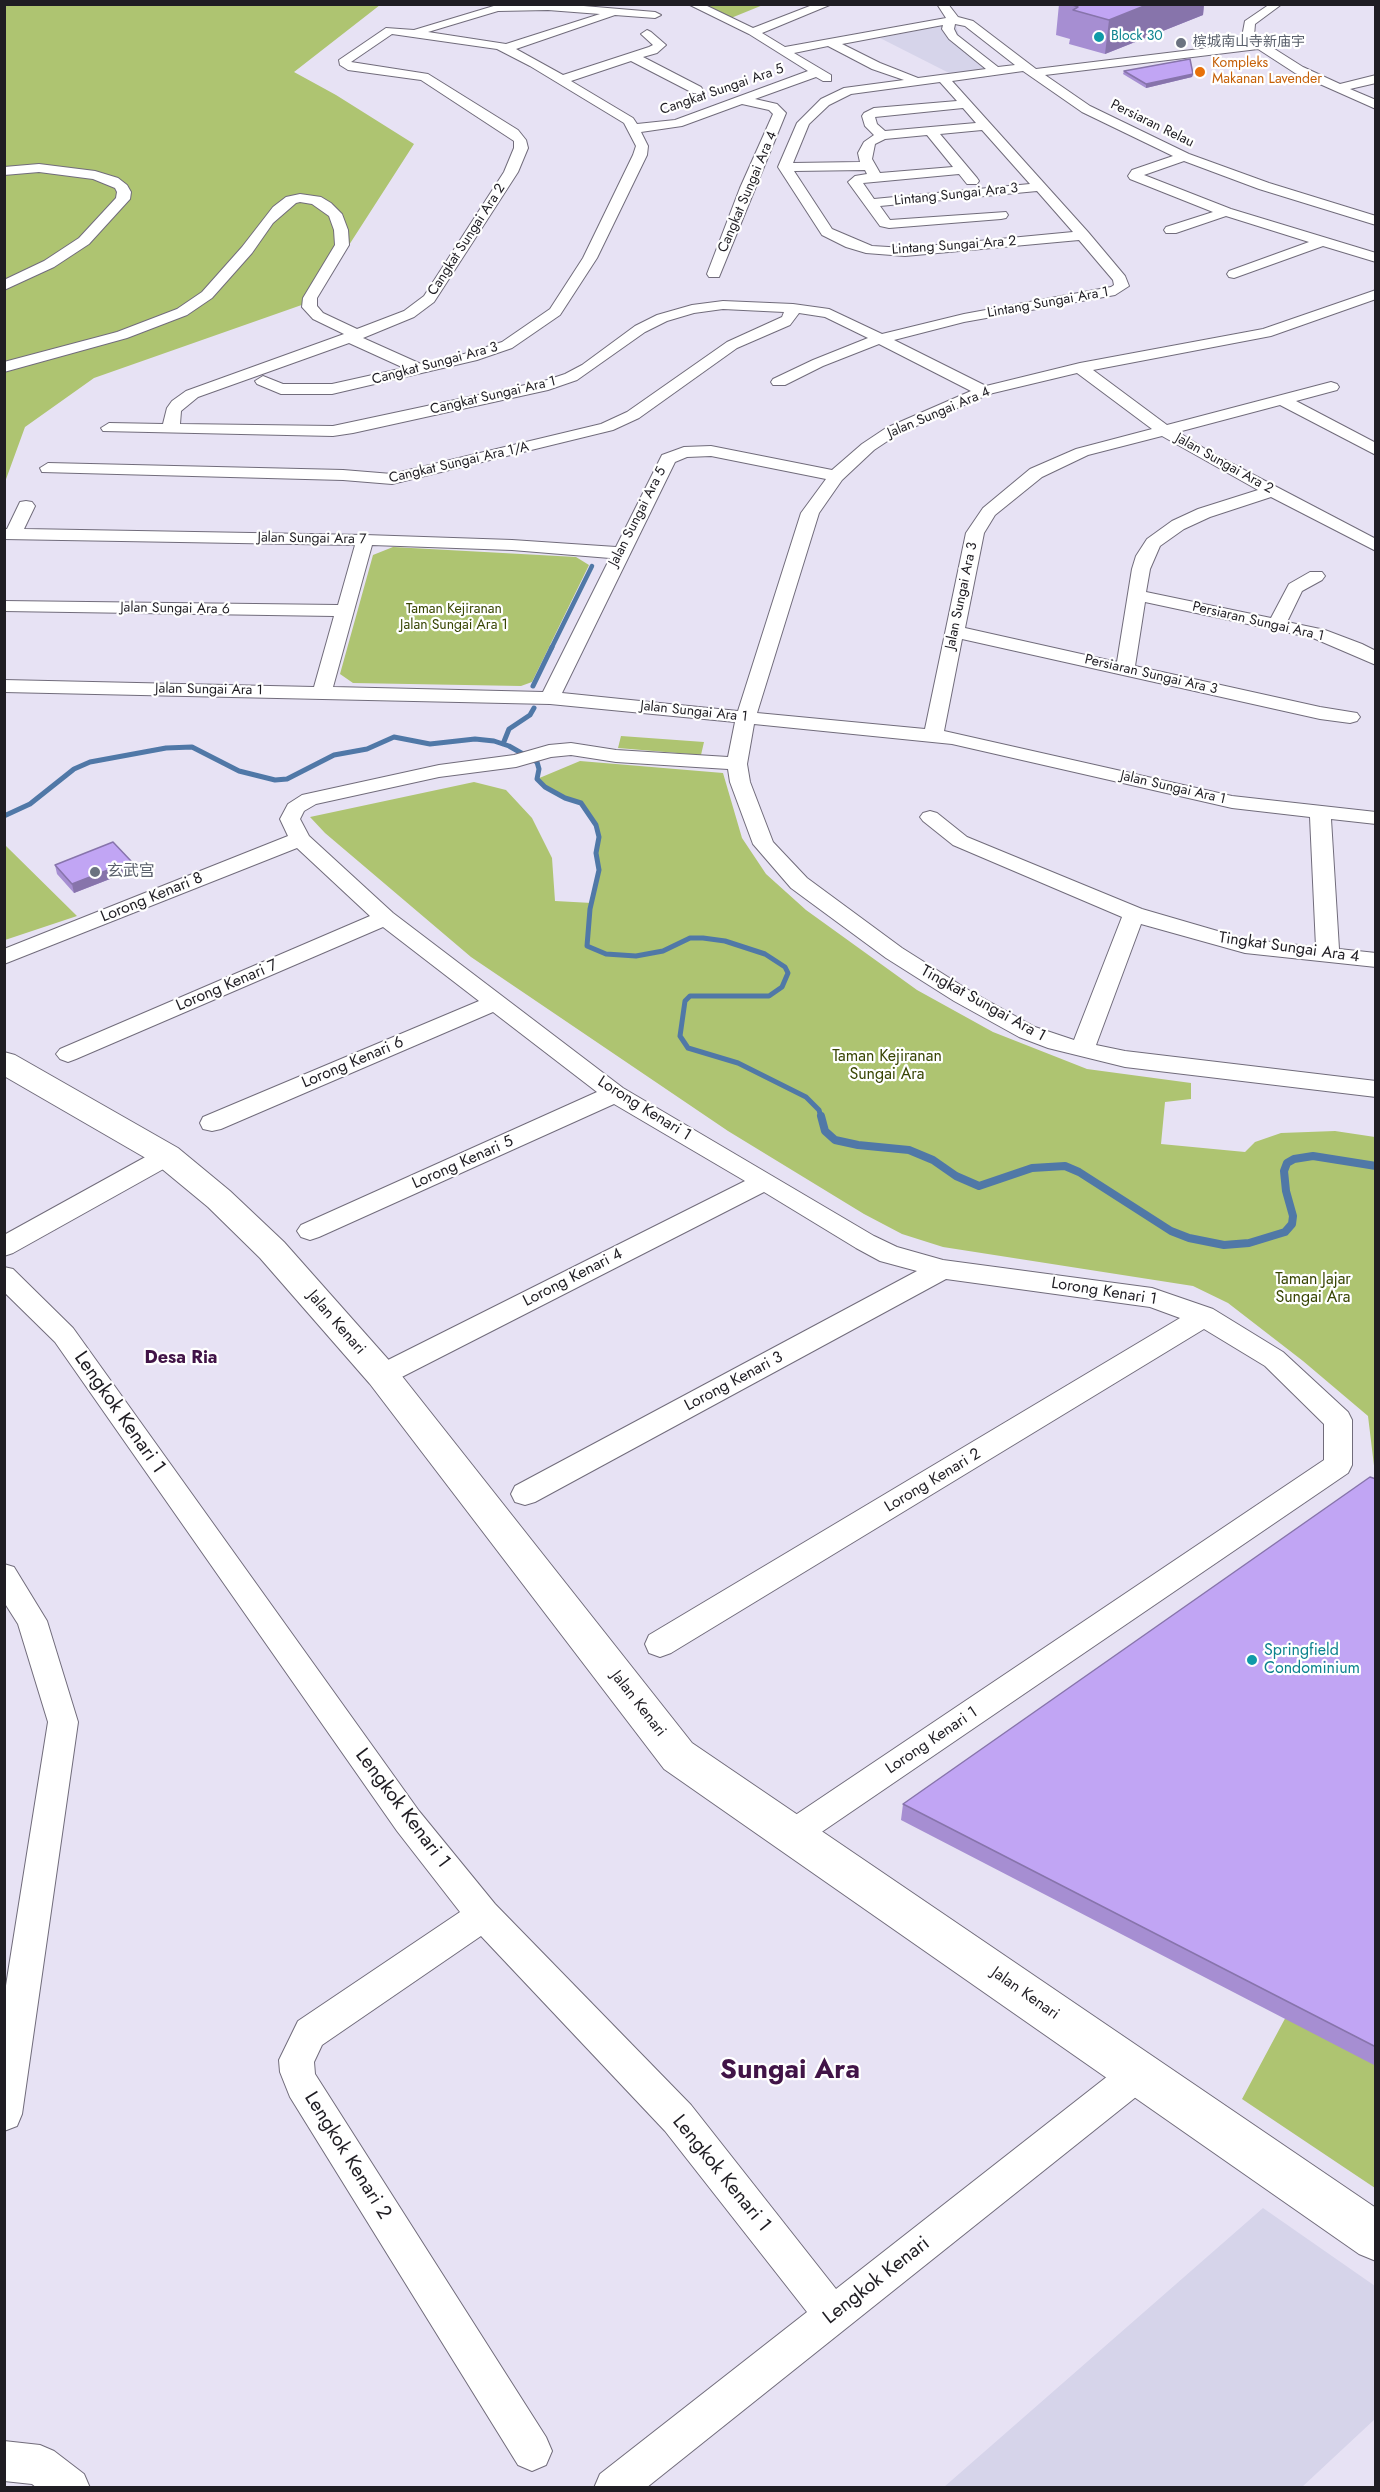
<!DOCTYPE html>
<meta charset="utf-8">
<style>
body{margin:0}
#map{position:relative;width:1380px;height:2492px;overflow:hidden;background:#e7e2f4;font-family:Jost,sans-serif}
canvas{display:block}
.frame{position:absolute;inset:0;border:6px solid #1f1d23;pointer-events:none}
</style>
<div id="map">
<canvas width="1380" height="2492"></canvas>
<div class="frame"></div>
</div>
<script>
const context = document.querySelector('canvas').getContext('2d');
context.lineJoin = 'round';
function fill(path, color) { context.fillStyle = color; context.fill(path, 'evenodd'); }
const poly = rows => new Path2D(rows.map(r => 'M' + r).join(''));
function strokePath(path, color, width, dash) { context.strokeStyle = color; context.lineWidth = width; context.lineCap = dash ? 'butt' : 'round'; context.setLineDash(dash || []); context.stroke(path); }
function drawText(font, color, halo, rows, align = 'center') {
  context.font = font + ' Jost,"Noto Sans SC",sans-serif'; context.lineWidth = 4.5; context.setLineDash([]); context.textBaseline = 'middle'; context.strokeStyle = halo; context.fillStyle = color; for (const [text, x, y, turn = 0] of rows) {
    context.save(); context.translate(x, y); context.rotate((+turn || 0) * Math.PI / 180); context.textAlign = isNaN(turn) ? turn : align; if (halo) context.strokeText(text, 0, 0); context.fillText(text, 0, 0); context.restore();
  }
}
fill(poly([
 [955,23,959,35,997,67,951,74,880,38],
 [1263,2208,1375,2286,1375,2419,1302,2487,944,2487]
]), '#d6d4ea');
fill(poly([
 [5,5,380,5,294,72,336,95,414,144,313,301,94,378,25,427,5,482],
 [699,5,763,5,731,18],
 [393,547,576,557,589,565,532,682,521,686,353,683,340,674,373,555],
 [621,736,704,742,701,755,618,748],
 [580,761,723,773,742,838,766,874,806,910,917,990,993,1032,1087,1069,1191,1083,1191,1099,1165,1102,1161,1144,1245,1152,1255,1142,1281,1133,1335,1131,1375,1137,1375,1474,1368,1416,1303,1361,1228,1303,1193,1286,943,1247,902,1234,864,1214,728,1131,471,957,325,833,310,817,474,782,506,790,532,818,552,858,555,901,592,903,599,870,596,853,599,837,596,825,581,803,565,798,545,787,537,779],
 [5,845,77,916,5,940],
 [1296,1998,1375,2061,1375,2188,1242,2099]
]), '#aec471');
strokePath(poly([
 [551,649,592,566]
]), '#5078a7', 4.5);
strokePath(poly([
 [533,686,552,647],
 [503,744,509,729,530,715,534,708],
 [4,816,30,804,74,769,90,762,166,748,192,747,239,771,275,780,287,779,334,755,367,749,394,737,430,744,475,739,494,741,509,746,537,762,539,769,537,779,545,787,565,798,581,803,596,825,599,837,596,853,599,870,590,909,587,946,606,954,636,956,663,951,690,938,703,938,725,941,765,954,785,967,788,973,782,987,769,996,690,996,685,1001,680,1036,688,1048,738,1063,806,1097,819,1110,821,1117]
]), '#5078a7', 5);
strokePath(poly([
 [821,1116,825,1131,835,1140,858,1145,909,1150,933,1160,956,1176,979,1186,1032,1168,1065,1166,1079,1172,1171,1231,1189,1238,1224,1245,1249,1243,1285,1232,1292,1224,1293,1216,1286,1191,1284,1171,1287,1163,1294,1159,1313,1156,1376,1166]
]), '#5078a7', 8);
const street = poly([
 [560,4,655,12,661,15,655,18,615,15,516,49,563,75,649,47,653,45,641,34,647,30,651,32,666,45,657,53,643,57,701,87,703,90,701,93,693,93,631,61,571,81,633,118,637,124,675,120,808,71,749,34,688,4,703,4,753,28,815,4,832,4,762,33,785,47,946,18,937,4,948,4,958,17,973,21,1036,69,1249,43,1242,37,1245,21,1270,4,1282,4,1255,24,1254,36,1303,67,1340,84,1376,75,1376,83,1350,89,1376,100,1376,109,1295,73,1258,49,1045,75,1090,106,1189,154,1269,183,1376,216,1376,225,1259,189,1184,161,1144,175,1231,209,1376,253,1376,262,1323,246,1234,278,1229,277,1227,274,1229,271,1309,242,1226,216,1176,233,1166,233,1164,230,1166,227,1213,212,1130,179,1128,176,1132,170,1173,156,1082,112,1023,71,952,81,1088,232,1125,276,1129,286,1115,295,964,322,894,340,986,386,1080,363,1263,329,1376,290,1376,299,1271,336,1093,370,1167,425,1331,382,1337,384,1339,387,1337,390,1296,401,1376,443,1376,455,1280,405,1178,432,1210,452,1376,539,1376,551,1271,497,1210,517,1184,529,1160,546,1150,569,1146,592,1271,618,1289,584,1310,572,1322,572,1325,576,1322,580,1302,591,1287,622,1325,630,1362,644,1376,651,1376,665,1313,638,1145,602,1135,666,1320,707,1357,713,1360,717,1357,721,1350,723,1320,719,962,639,944,731,1232,796,1376,812,1376,824,1331,819,1339,949,1376,953,1376,967,1245,953,1141,924,1096,1045,1125,1051,1376,1081,1376,1097,1125,1067,1048,1048,1019,1037,954,1001,886,958,791,888,753,844,730,782,728,769,616,762,571,755,551,757,516,767,439,777,316,804,304,811,300,819,309,836,393,913,623,1088,874,1236,897,1247,943,1260,1152,1288,1213,1309,1283,1352,1348,1412,1352,1420,1352,1465,1348,1473,804,1844,793,1849,782,1844,777,1834,782,1824,1324,1460,1324,1424,1265,1366,1204,1329,671,1653,660,1657,649,1653,645,1644,649,1635,1180,1318,1150,1307,946,1279,535,1502,525,1505,515,1502,511,1494,515,1486,917,1271,880,1261,856,1248,764,1192,392,1382,382,1385,372,1382,369,1375,372,1368,745,1181,614,1104,319,1237,310,1240,301,1237,297,1231,301,1225,597,1092,493,1012,221,1129,212,1131,203,1129,200,1123,203,1117,479,1001,383,927,76,1059,68,1062,60,1059,56,1054,60,1049,370,916,297,848,4,964,4,949,288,836,280,819,288,804,302,795,439,765,514,755,549,745,571,743,616,750,728,757,735,722,550,704,4,692,4,680,314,687,334,616,4,611,4,601,338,605,355,545,4,539,4,529,7,529,20,502,26,501,32,502,35,506,24,529,365,535,512,540,616,547,662,455,684,447,711,446,832,470,862,444,886,428,971,391,879,344,823,366,785,385,773,385,771,382,773,379,813,360,868,338,825,317,799,313,790,325,737,348,639,418,613,430,392,484,343,480,42,472,40,468,48,463,343,470,392,474,601,424,627,412,727,342,782,317,784,312,723,309,694,313,667,321,645,332,577,380,548,390,353,433,333,436,103,431,101,428,109,423,163,424,167,408,172,401,186,391,344,334,313,319,302,307,303,298,335,245,334,230,329,216,312,204,300,202,296,203,273,223,252,253,212,298,187,315,127,338,4,372,4,362,117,332,177,309,202,292,242,247,273,207,286,197,300,194,321,197,331,203,342,214,348,230,349,245,317,298,317,306,323,313,357,329,404,311,424,296,504,172,514,148,514,141,421,80,348,70,340,65,339,60,386,28,414,30,497,5,560,4],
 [548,10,600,14,506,44,428,32,498,11,548,10],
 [955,24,965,26,1015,65,998,67,957,35,954,29,955,24],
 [943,25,942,29,949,39,986,69,918,78,880,63,842,44,943,25],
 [392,34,497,49,530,66,624,123,636,146,633,155,583,258,550,309,502,342,468,353,421,364,363,338,414,317,434,302,518,172,528,148,526,140,518,130,428,74,351,62,392,34],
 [828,46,872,69,904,80,844,88,821,99,797,123,778,167,822,235,846,247,866,253,905,256,1079,240,1113,280,1114,285,1111,287,964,314,882,334,829,309,793,304,723,301,692,305,657,315,635,326,582,365,565,374,544,381,333,426,180,424,181,411,198,397,349,343,404,368,332,384,283,384,263,376,255,381,257,384,281,394,332,394,477,360,512,348,560,315,597,258,647,155,648,146,641,132,682,126,742,104,769,110,773,114,740,188,707,274,709,277,719,277,786,113,777,104,755,99,816,77,823,81,831,81,831,75,794,53,828,46],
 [940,82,957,101,874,108,864,113,862,116,865,126,874,135,864,142,858,153,860,162,793,163,809,124,829,105,851,94,940,82],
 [963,108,976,123,885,131,877,124,875,117,963,108],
 [982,130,1030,184,874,199,863,183,959,174,967,184,977,184,979,181,977,178,940,134,982,130],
 [927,135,953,167,880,173,872,159,875,144,885,139,927,135],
 [865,170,867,174,855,176,848,182,880,226,889,228,1001,219,1006,218,1008,215,1006,212,890,220,880,206,1037,191,1073,232,905,248,872,246,832,229,794,171,865,170],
 [1077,373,1152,429,1076,449,1030,469,983,508,966,533,925,729,757,713,819,513,842,480,874,450,898,434,989,394,1077,373],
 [1162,436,1258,490,1198,509,1172,521,1147,539,1136,556,1132,569,1117,662,965,628,984,533,995,515,1042,477,1088,455,1162,436],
 [711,456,826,479,801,513,738,711,562,693,675,462,687,457,711,456],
 [372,545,512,550,610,558,543,692,333,687,372,545],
 [754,724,952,744,1232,808,1310,817,1316,947,1245,939,1142,909,967,837,937,813,930,811,923,813,920,817,923,821,953,845,1122,917,1074,1040,1035,1027,970,991,902,948,807,878,773,842,750,782,747,764,754,724],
 [39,164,95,171,118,178,127,185,131,192,130,199,89,244,54,267,4,290,4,280,44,261,79,238,116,198,117,192,115,188,93,179,39,172,4,175,4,167,39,164],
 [167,1148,176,1150,179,1156,176,1162,13,1253,4,1256,4,1235,158,1150,167,1148],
 [4,1267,13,1269,73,1328,419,1811,495,1904,691,2105,836,2289,1127,2061,1139,2056,1151,2061,1156,2073,1151,2085,646,2488,594,2488,600,2474,807,2312,665,2131,481,1936,322,2045,314,2062,315,2074,546,2437,552,2451,546,2465,532,2471,518,2465,290,2097,280,2072,279,2060,298,2021,460,1912,397,1831,55,1342,4,1292,4,1267],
 [4,1564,14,1567,47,1621,78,1722,22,2114,17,2126,4,2131,4,1998,48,1722,18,1624,4,1602,4,1564],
 [4,2441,40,2445,54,2451,84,2474,90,2488,37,2488,32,2484,4,2481,4,2441]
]);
const secondary = poly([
 [4,1052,15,1055,178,1148,230,1191,284,1242,394,1366,692,1743,1376,2208,1376,2261,1359,2254,664,1769,370,1384,260,1258,208,1207,156,1164,4,1076,4,1052]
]);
strokePath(street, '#716c7b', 2);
strokePath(secondary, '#716c7b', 2);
fill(street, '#fff');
fill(secondary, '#fff');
fill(poly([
 [1059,4,1204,4,1203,15,1105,54,1069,44,1070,39,1056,35],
 [1124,71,1193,74,1192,77,1146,88,1123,74],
 [131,861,133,870,74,893,57,874,55,865],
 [1376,1479,1376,2066,901,1820,903,1804]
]), '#a68ed2');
fill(poly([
 [1149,4,1204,4,1203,15,1105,54,1109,20],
 [1193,74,1192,77,1146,88,1146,84],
 [131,861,133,870,74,893,72,884]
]), '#8774ab');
const building = poly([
 [1070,4,1149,4,1109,20,1073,10,1078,7,1070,4],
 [1190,59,1193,74,1146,84,1124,71,1190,59],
 [113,842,131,861,72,884,55,865,113,842],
 [1370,1477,1376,1479,1376,2047,903,1804,1370,1477]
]);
fill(building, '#c1a5f4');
strokePath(building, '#8774ab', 1.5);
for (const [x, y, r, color] of [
 [1099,37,6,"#0f9aa8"],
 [1181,43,6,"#6b7280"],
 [1200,72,6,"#e8710a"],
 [95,872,6,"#6b7280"],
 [1252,1660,6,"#0f9aa8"]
]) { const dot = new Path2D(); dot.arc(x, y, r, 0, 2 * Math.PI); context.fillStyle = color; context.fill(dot); strokePath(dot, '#fff', 2); }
drawText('14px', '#0d838f', '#fff', [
 ["Block 30",1111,37]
], 'left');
drawText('14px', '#5b616d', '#fff', [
 ["槟城南山寺新庙宇",1193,43]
], 'left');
drawText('14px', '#c56008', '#fff', [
 ["Kompleks",1212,64],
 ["Makanan Lavender",1212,80]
], 'left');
drawText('14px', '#1f1d23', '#fff', [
 ["Cangkat Sungai Ara 5",722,90,-19],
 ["Persiaran Relau",1152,124,26],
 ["Cangkat Sungai Ara 4",748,192,-67],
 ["Lintang Sungai Ara 3",956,195,-6],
 ["Cangkat Sungai Ara 2",467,240,-57],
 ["Lintang Sungai Ara 2",954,246,-4],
 ["Lintang Sungai Ara 1",1048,303,-10],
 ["Cangkat Sungai Ara 3",435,364,-15],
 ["Cangkat Sungai Ara 1",493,396,-13],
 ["Jalan Sungai Ara 4",939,413,-23],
 ["Cangkat Sungai Ara 1/A",459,463,-13],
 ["Jalan Sungai Ara 2",1224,464,29],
 ["Jalan Sungai Ara 5",638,517,-63],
 ["Jalan Sungai Ara 7",312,539,1],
 ["Jalan Sungai Ara 3",962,596,-78],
 ["Jalan Sungai Ara 6",175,609,1],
 ["Persiaran Sungai Ara 1",1258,622,13],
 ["Persiaran Sungai Ara 3",1151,675,13],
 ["Jalan Sungai Ara 1",209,690,1],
 ["Jalan Sungai Ara 1",694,712,6],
 ["Jalan Sungai Ara 1",1173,788,13]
]);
drawText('14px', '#374402', '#fff', [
 ["Taman Kejiranan",454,610],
 ["Jalan Sungai Ara 1",454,626]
]);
drawText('16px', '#5b616d', '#fff', [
 ["玄武宫",107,872]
], 'left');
drawText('16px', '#1f1d23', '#fff', [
 ["Lorong Kenari 8",152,898,-22],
 ["Tingkat Sungai Ara 4",1289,948,8],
 ["Lorong Kenari 7",227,986,-23],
 ["Tingkat Sungai Ara 1",983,1004,29],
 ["Lorong Kenari 6",353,1063,-23],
 ["Lorong Kenari 1",644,1109,32],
 ["Lorong Kenari 5",463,1163,-24],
 ["Lorong Kenari 4",573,1278,-27],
 ["Lorong Kenari 1",1104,1292,9],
 ["Jalan Kenari",336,1323,49],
 ["Lorong Kenari 3",734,1382,-28],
 ["Lorong Kenari 2",933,1481,-31],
 ["Jalan Kenari",638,1704,52],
 ["Lorong Kenari 1",932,1741,-34],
 ["Jalan Kenari",1025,1994,35]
]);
drawText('16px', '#374402', '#fff', [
 ["Taman Kejiranan",887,1057],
 ["Sungai Ara",887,1075],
 ["Taman Jajar",1313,1280],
 ["Sungai Ara",1313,1298]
]);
drawText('16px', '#0d838f', '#fff', [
 ["Springfield",1264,1651],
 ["Condominium",1264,1669]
], 'left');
drawText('bold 18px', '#411447', '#fff', [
 ["Desa Ria",181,1359]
]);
drawText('20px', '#1f1d23', '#fff', [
 ["Lengkok Kenari 1",119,1413,55],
 ["Lengkok Kenari 1",402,1809,53],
 ["Lengkok Kenari 2",347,2156,58],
 ["Lengkok Kenari 1",721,2174,51],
 ["Lengkok Kenari",877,2281,-38]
]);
drawText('bold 27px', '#411447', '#fff', [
 ["Sungai Ara",790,2071]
]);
</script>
